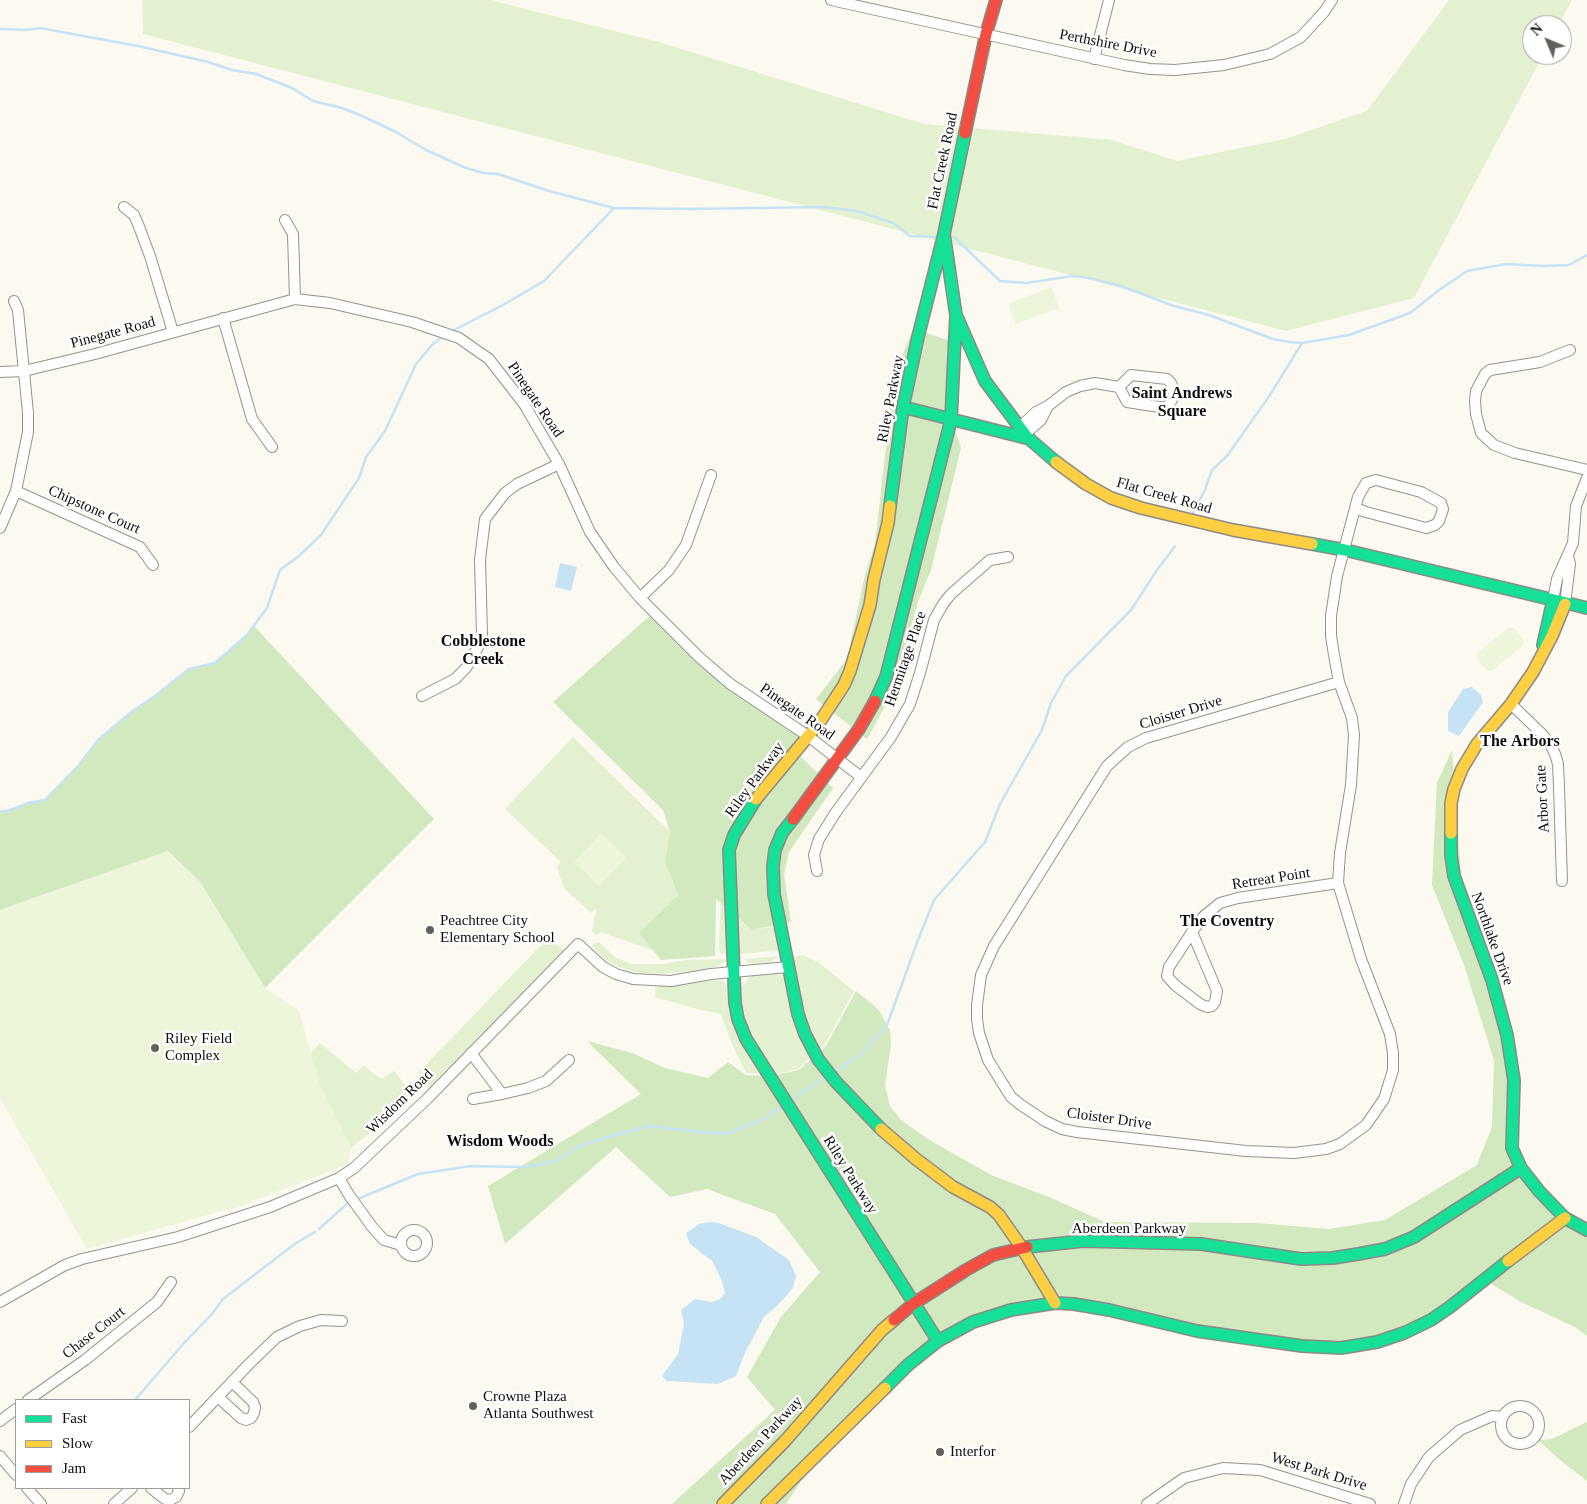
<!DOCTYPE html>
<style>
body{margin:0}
#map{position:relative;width:1587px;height:1504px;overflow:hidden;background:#fbf9f0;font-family:"Times New Roman",serif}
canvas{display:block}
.legend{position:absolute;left:15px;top:1399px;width:175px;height:90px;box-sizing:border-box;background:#fff;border:1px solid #9e9e9e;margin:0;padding:6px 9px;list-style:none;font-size:15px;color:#0d0d0d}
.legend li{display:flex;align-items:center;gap:10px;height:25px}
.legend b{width:25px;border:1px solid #9e9e9e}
.north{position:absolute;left:1522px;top:15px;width:50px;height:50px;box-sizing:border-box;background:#fff;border:1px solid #9e9e9e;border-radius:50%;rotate:315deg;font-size:14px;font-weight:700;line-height:20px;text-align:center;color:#0d0d0d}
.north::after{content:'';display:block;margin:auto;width:18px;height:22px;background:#60605c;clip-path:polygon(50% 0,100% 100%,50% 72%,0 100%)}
</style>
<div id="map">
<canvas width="1587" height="1504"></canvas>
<ul class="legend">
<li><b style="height:6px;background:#16e098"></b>Fast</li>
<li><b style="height:6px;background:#ffcf43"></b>Slow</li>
<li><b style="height:6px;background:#f24e42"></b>Jam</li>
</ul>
<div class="north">N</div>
</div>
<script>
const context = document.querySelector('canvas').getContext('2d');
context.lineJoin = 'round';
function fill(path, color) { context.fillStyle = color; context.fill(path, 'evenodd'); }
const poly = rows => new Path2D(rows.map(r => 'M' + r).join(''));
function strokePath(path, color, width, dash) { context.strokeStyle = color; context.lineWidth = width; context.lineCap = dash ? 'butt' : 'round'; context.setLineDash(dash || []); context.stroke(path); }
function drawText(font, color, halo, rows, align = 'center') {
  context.font = font + ' "Times New Roman",serif'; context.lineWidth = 5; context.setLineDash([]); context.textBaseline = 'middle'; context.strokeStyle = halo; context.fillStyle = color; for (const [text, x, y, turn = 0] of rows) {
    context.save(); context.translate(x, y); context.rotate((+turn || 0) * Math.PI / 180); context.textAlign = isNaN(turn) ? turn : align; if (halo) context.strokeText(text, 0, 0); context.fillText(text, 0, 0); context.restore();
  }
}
fill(poly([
 [142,0,490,0,659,42,924,124,1112,140,1177,161,1285,139,1367,111,1449,0,1572,0,1559,25,1532,25,1532,55,1543,55,1414,298,1286,331,143,34],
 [573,737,670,832,665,862,678,895,639,933,654,951,601,932,596,935,592,931,597,908,591,913,564,888,557,866,561,862,505,809],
 [721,891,729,916,728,953,721,954,719,948],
 [738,919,752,930,778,926,780,950,740,954,738,941],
 [548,938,564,950,429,1090,419,1072],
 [599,942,615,957,631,964,661,964,687,960,728,959,721,965,705,970,658,974,632,972,608,962,596,951,592,945],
 [803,955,818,962,854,991,825,1044,820,1049,804,1014,796,975,793,957],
 [779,956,771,962,754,964,749,963,744,959],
 [774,973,782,976,789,985,813,1055,798,1069,772,1075,749,1031,743,1007,741,988,751,976],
 [714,980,723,981,732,990,766,1074,746,1073,731,1042,721,1014,701,1010,655,997,655,989,661,984],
 [320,1043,356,1073,364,1066,381,1079,394,1071,415,1097,351,1148,306,1058]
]), '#e3f1d0');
fill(poly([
 [913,329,949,340,952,420,961,448,931,570,919,599,899,667,884,708,867,739,816,699,847,659,865,575,875,544,894,376],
 [653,613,719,675,808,736,795,751,833,788,789,852,784,874,791,922,752,930,716,899,715,956,661,960,639,933,678,895,665,862,670,832,663,810,553,702],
 [254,626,434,819,265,988,200,882,168,851,0,910,0,811,45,800,79,765,98,740,130,713,155,696,189,669,215,663,247,635],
 [1452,750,1461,875,1497,977,1517,1052,1511,1141,1521,1168,1587,1230,1587,1336,1575,1327,1521,1302,1485,1280,1404,1333,1314,1347,1055,1303,1011,1310,938,1341,819,1454,786,1504,672,1504,775,1410,747,1377,781,1317,820,1272,775,1214,707,1189,670,1197,616,1147,505,1244,488,1186,641,1094,587,1041,632,1053,665,1068,708,1078,728,1062,745,1075,771,1076,799,1070,826,1046,856,991,878,1009,890,1030,891,1044,885,1085,890,1106,901,1120,931,1141,991,1175,1051,1198,1105,1222,1257,1223,1329,1229,1385,1220,1477,1165,1492,1127,1494,1060,1464,965,1432,885,1437,783],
 [1587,1422,1587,1481,1559,1459,1538,1440,1552,1439]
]), '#d2e8be');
fill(poly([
 [1051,287,1059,308,1015,324,1008,304],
 [1508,628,1514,628,1524,640,1522,646,1492,671,1487,671,1477,658,1477,653],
 [601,833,627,858,599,886,574,862],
 [168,851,200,882,265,988,299,1011,320,1085,351,1148,348,1164,243,1205,87,1249,0,1098,0,910]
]), '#edf5da');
fill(poly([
 [560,563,577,567,571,591,555,587],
 [1472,687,1481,695,1483,702,1459,736,1448,731,1448,712,1463,689],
 [710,1222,719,1223,756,1237,789,1260,796,1276,793,1288,778,1305,764,1317,745,1353,736,1376,718,1384,667,1381,662,1376,678,1354,684,1324,681,1310,695,1299,712,1302,720,1299,725,1293,722,1281,712,1261,690,1244,686,1233,699,1224]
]), '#c6e3f5');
strokePath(poly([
 [0,29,27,30,40,28,138,46,208,62,232,70,256,74,292,88,313,101,342,108,360,115,396,132,426,150,466,168,484,173,498,174,549,191,614,208,689,209,824,207,857,211,893,223,910,236,937,237],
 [954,237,1000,281,1026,283,1073,276,1089,278,1121,286,1174,306,1209,315,1273,339,1289,342,1302,343,1349,335,1410,313,1439,290,1467,271,1506,264,1543,266,1569,265,1587,255],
 [450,332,503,305,544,281,614,208],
 [1193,513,1205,490,1212,470,1227,456,1270,395,1302,343],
 [0,811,6,812,28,803,45,800,79,765,98,740,130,713,155,696,189,669,215,663,247,635,267,608,280,570,299,556,321,535,359,478,366,457,385,431,416,364,433,344,443,336],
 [835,1072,860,1055,887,1025,918,940,934,900,985,842,1000,804,1042,730,1051,703,1066,676,1131,610,1157,570,1175,546],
 [791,1103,798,1095,826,1077],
 [360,1198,418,1174,471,1166,520,1167,537,1165,558,1160,574,1149,591,1142,648,1126,710,1133,729,1133,768,1117,775,1111,784,1107],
 [319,1229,349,1202],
 [135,1400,184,1343,212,1314,223,1299,296,1243,315,1232]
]), '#c6e3f5', 2.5);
const street = poly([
 [831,0,1124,65,1150,69,1175,70,1224,65,1270,54,1301,37,1324,12,1332,0],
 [1094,59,1109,0],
 [124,207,134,215,138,224,150,256,173,332],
 [285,220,293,234,295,299],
 [223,318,252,419,272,447],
 [1570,350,1540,362,1490,370,1485,374,1476,391,1475,401,1476,414,1481,433,1494,445,1515,453,1587,470],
 [0,372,24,371,95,354,295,299,330,303,412,322,459,338,489,359,524,404,559,464,590,532,614,567,640,598,699,657,729,683,808,736,861,777],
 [1131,375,1167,379,1171,383,1174,390,1173,398,1170,403,1166,408,1127,402,1119,387,1131,375],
 [1019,428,1036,412,1048,406,1066,392,1080,386,1095,383,1119,387],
 [1025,434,1041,420,1048,406],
 [16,491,140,547,153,565],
 [0,528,16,491,28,432,28,413,18,310,14,301],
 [640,598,669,570,686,545,711,475],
 [1553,600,1557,579,1573,543,1576,506,1587,478],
 [1565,604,1570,564,1568,556],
 [1339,682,1146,738,1128,747,1107,766,994,946,981,975,977,1005,977,1019,979,1033,988,1060,1011,1097,1021,1105,1045,1121,1062,1129,1077,1132,1246,1151,1294,1153,1326,1149,1340,1144,1366,1125,1384,1099,1393,1070,1393,1053,1390,1034,1361,959,1338,883,1340,853,1351,785,1354,735,1352,718,1339,682,1334,655,1331,636,1331,616,1337,576,1358,497,1366,483,1376,480,1421,492,1441,503,1443,509,1439,521,1435,525,1426,528,1366,512,1355,508],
 [422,696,455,679,466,668,478,647,482,635,480,560,485,519,505,493,517,484,559,464],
 [1511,704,1542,734,1550,744,1555,754,1558,764,1559,787,1562,881],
 [817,871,814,855,819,839,836,812,891,737,910,704,920,673,934,620,943,604,951,594,990,560,1008,557],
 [1192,932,1217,991,1215,1002,1212,1006,1207,1007,1200,1004,1175,985,1167,976,1169,967,1192,932],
 [1192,932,1203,917,1220,903,1238,898,1338,883],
 [471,1053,502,1094],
 [473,1099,502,1094,528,1088,546,1081,569,1060],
 [339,1178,349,1195,373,1228,384,1240,401,1245],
 '401 1243a13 13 0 1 1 26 0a13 13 0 1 1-26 0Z',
 [0,1302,65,1265,82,1259,178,1237,270,1207,339,1178,354,1168,428,1098,578,944,603,967,616,974,633,979,671,981,711,974,788,967],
 [218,1397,241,1418,246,1420,251,1418,254,1413,255,1407,253,1402,232,1382],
 [28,1400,85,1360,157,1302,171,1282],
 '1501 1425a19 19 0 1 1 38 0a19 19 0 1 1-38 0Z',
 [0,1421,16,1409],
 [189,1427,249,1364,277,1337,300,1326,321,1320,342,1321],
 [0,1456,16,1475],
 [27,1488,41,1504],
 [151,1488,165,1499,170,1500,176,1497,179,1491,178,1488],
 [114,1504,132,1488],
 [1147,1504,1184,1478,1223,1468,1260,1470,1370,1504],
 [1404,1504,1411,1484,1429,1457,1460,1430,1492,1416,1502,1417]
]);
const fast = poly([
 [965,133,944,234,956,315,985,381,1027,437,1056,462],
 [903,407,1030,439],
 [890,506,903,407,918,337,944,234],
 [1312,544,1345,550,1587,608],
 [1543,645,1553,600],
 [875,701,886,677,951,420,956,315],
 [756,799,734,835,729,850,735,1003,738,1019,746,1039,938,1341],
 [793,819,782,833,775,850,773,866,774,894,798,1014,805,1034,818,1059,836,1082,881,1129],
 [1451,833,1451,855,1454,876,1492,980,1507,1035,1514,1080,1512,1148,1521,1168,1539,1191,1565,1218,1587,1230],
 [1027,1247,1083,1241,1201,1244,1301,1259,1333,1258,1358,1254,1385,1249,1414,1237,1521,1168],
 [885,1388,908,1365,938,1341,973,1322,1011,1310,1055,1303,1074,1304,1109,1310,1197,1331,1302,1346,1341,1348,1377,1342,1404,1333,1431,1320,1450,1307,1508,1261]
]);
const slow = poly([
 [1056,462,1086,484,1111,498,1141,508,1233,530,1312,544],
 [756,799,819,723,844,685,850,671,870,605,874,579,888,523,890,506],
 [1451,833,1451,803,1454,789,1462,769,1477,744,1511,704,1533,672,1552,636,1565,604],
 [881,1129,916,1159,953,1187,990,1207,999,1215,1022,1248,1055,1303],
 [1508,1261,1565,1218],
 [723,1504,785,1441,882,1330,894,1320],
 [767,1504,885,1388]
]);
const jam = poly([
 [965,133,986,34,996,0],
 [793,819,859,729,875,701],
 [894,1320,913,1304,966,1270,993,1255,1027,1247]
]);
strokePath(street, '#94938f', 12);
strokePath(fast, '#8b8a86', 14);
strokePath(slow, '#8b8a86', 14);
strokePath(jam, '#8b8a86', 14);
strokePath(street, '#fefefd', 10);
strokePath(fast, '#16e098', 11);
strokePath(slow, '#ffcf43', 11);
strokePath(jam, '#f24e42', 11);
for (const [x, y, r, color] of [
 [430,930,5,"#60605c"],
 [155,1048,5,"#60605c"],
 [473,1406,5,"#60605c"],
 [940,1452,5,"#60605c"]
]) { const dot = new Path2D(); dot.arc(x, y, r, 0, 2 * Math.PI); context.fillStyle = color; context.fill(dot); strokePath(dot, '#fff', 2); }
drawText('15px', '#0d0d0d', '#fff', [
 ["Perthshire Drive",1108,44,11],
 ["Flat Creek Road",943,161,-78],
 ["Pinegate Road",113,333,-15],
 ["Riley Parkway",891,399,-79],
 ["Pinegate Road",535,400,56],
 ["Flat Creek Road",1164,496,16],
 ["Chipstone Court",94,510,24],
 ["Hermitage Place",906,659,-71],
 ["Pinegate Road",797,712,35],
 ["Cloister Drive",1181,713,-17],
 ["Riley Parkway",755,780,-54],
 ["Arbor Gate",1543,799,-93],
 ["Retreat Point",1271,879,-9],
 ["Northlake Drive",1492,939,70],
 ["Wisdom Road",400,1102,-44],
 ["Cloister Drive",1109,1119,8],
 ["Riley Parkway",850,1175,58],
 ["Aberdeen Parkway",1129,1229],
 ["Chase Court",94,1333,-38],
 ["Aberdeen Parkway",761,1441,-47],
 ["West Park Drive",1319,1472,17]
]);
drawText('15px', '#0d0d0d', '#fff', [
 ["Peachtree City",440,921],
 ["Elementary School",440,938],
 ["Riley Field",165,1039],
 ["Complex",165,1056],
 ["Crowne Plaza",483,1397],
 ["Atlanta Southwest",483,1414],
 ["Interfor",950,1452]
], 'left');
drawText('bold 16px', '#0d0d0d', '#fff', [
 ["Saint Andrews",1182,394],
 ["Square",1182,412],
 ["Cobblestone",483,642],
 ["Creek",483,660],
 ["The Arbors",1520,742],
 ["The Coventry",1227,922],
 ["Wisdom Woods",500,1142]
]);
</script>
